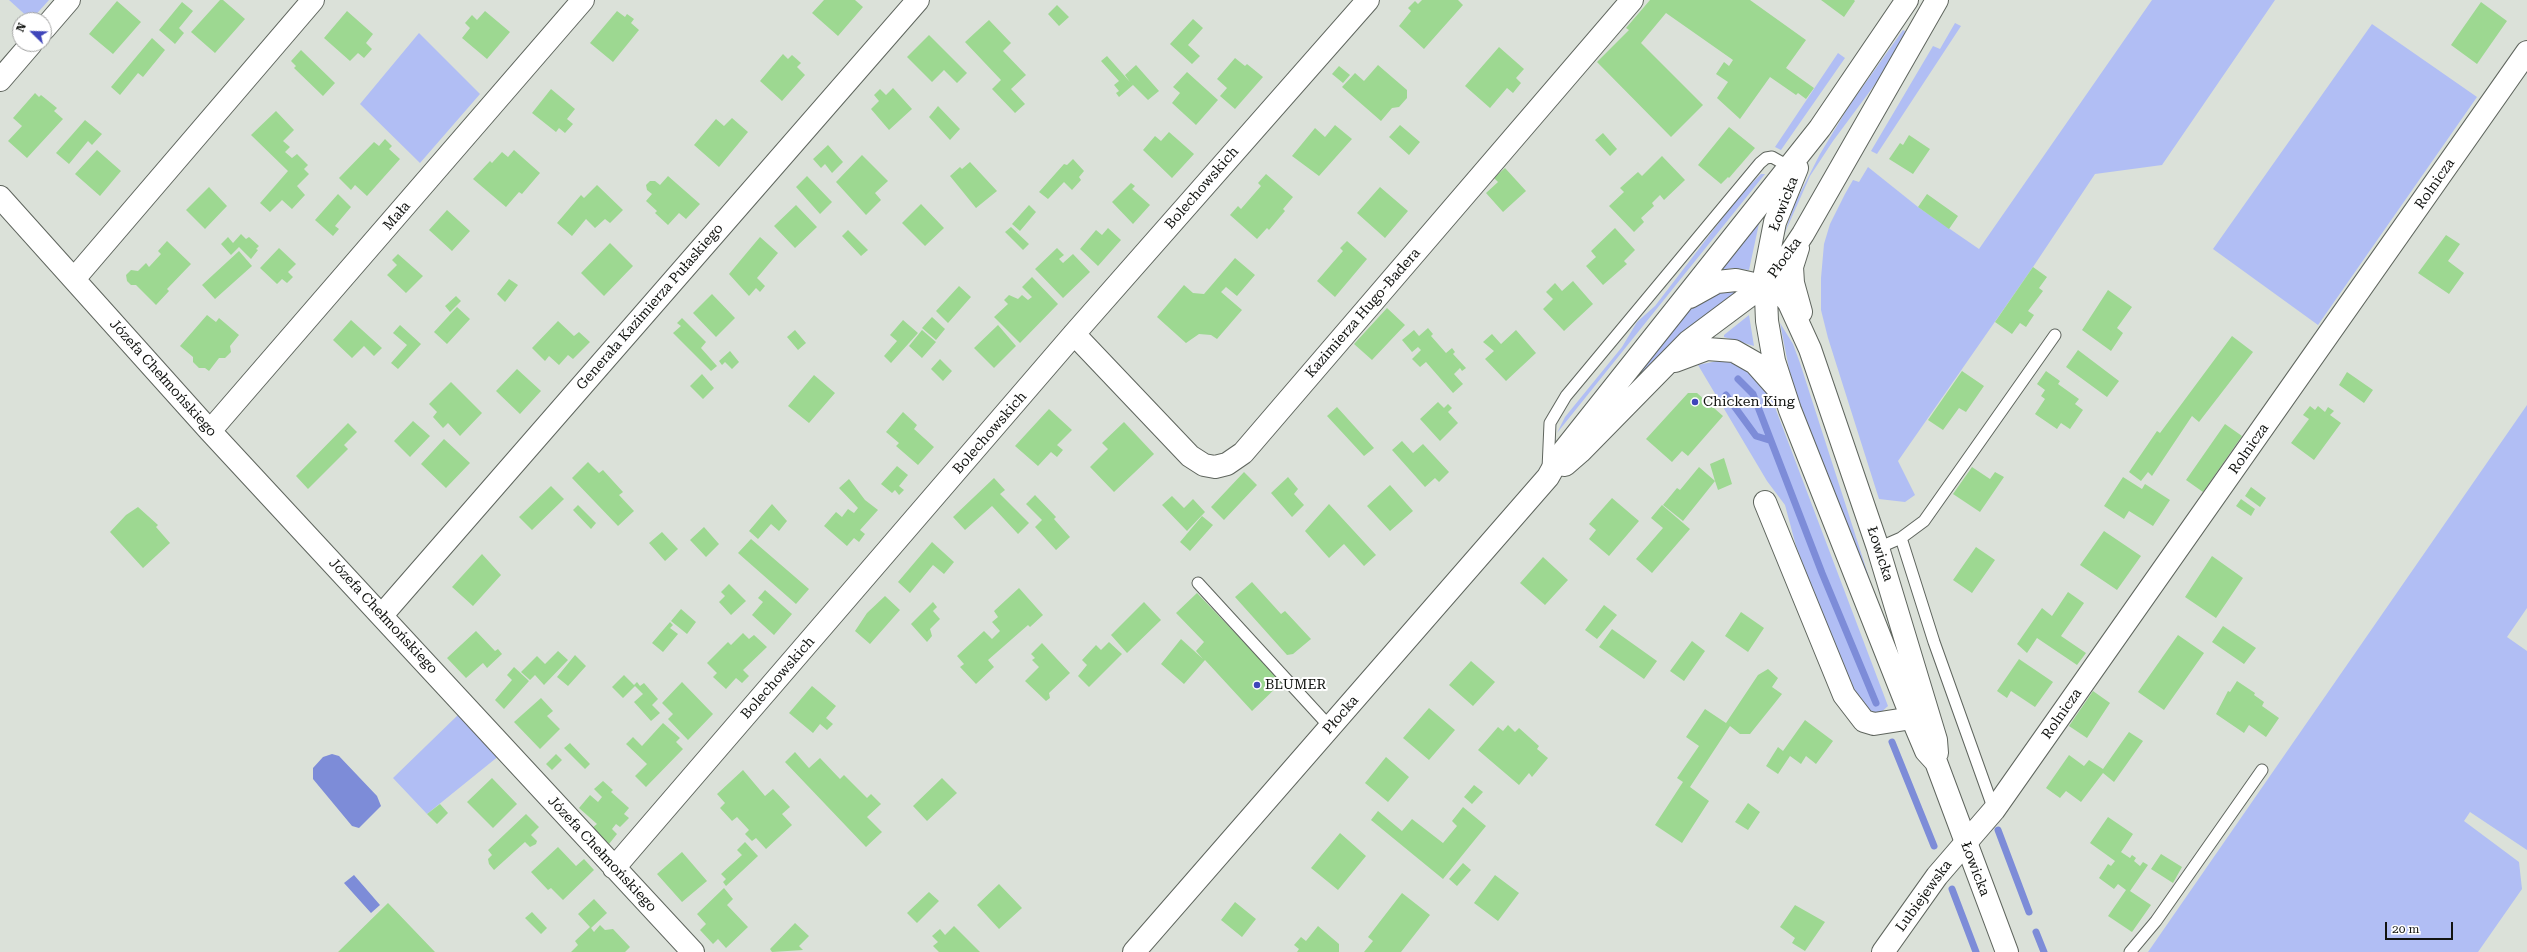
<!DOCTYPE html>
<meta charset="utf-8">
<style>
body{margin:0}
#map{position:relative;width:2527px;height:952px;overflow:hidden;background:#dbe1d9;font-family:"Roboto Serif",serif}
canvas{display:block}
.north{position:absolute;left:12px;top:12px;width:40px;height:40px;box-sizing:border-box;background:#fff;border:1px solid #a0a1a0;border-radius:50%;rotate:293deg;font-size:11px;font-weight:700;line-height:16px;text-align:center;color:#121411}
.north::after{content:'';display:block;margin:auto;width:14px;height:18px;background:#3f45ba;clip-path:polygon(50% 0,100% 100%,50% 72%,0 100%)}
.scale{position:absolute;left:2385px;top:922px;width:68px;height:18px;box-sizing:border-box;border:2px solid #121411;border-top:0;padding-left:5px;font-size:12px;line-height:14px;white-space:nowrap;color:#121411;-webkit-text-stroke:3px #fff;paint-order:stroke}
</style>
<div id="map">
<canvas width="2527" height="952"></canvas>
<div class="north">N</div>
<div class="scale">20 m</div>
</div>
<script>
const context = document.querySelector('canvas').getContext('2d');
context.lineJoin = 'round';
function fill(path, color) { context.fillStyle = color; context.fill(path, 'evenodd'); }
const poly = rows => new Path2D(rows.map(r => 'M' + r).join(''));
function strokePath(path, color, width, dash) { context.strokeStyle = color; context.lineWidth = width; context.lineCap = dash ? 'butt' : 'round'; context.setLineDash(dash || []); context.stroke(path); }
function drawText(font, color, halo, rows, align = 'center') {
  context.font = font + ' "Roboto Serif",serif'; context.lineWidth = 4; context.setLineDash([]); context.textBaseline = 'middle'; context.strokeStyle = halo; context.fillStyle = color; for (const [text, x, y, turn = 0] of rows) {
    context.save(); context.translate(x, y); context.rotate((+turn || 0) * Math.PI / 180); context.textAlign = isNaN(turn) ? turn : align; if (halo) context.strokeText(text, 0, 0); context.fillText(text, 0, 0); context.restore();
  }
}
fill(poly([
 [9,0,49,0,31,20],
 [2152,0,2275,0,2162,165,2095,174,2033,267,1898,461,1915,495,1905,502,1879,499,1828,338,1821,310,1821,278,1824,244,1830,224,1845,194,1853,180,1859,182,1868,167,1918,207,1979,249],
 [1955,23,1961,26,1877,154,1871,151,1933,46,1940,49],
 [2372,24,2477,97,2318,325,2213,249],
 [1903,30,1905,31,1904,36,1876,83,1833,141,1810,176,1783,237,1795,203,1820,154,1849,106],
 [419,33,480,94,420,163,360,104],
 [1838,53,1845,58,1781,150,1775,147],
 [1761,174,1765,174,1557,433,1565,417,1622,347,1637,322,1655,306,1741,194],
 [1760,219,1749,270,1733,268,1720,270],
 [1727,291,1738,292,1604,413,1684,313,1718,293],
 [1749,315,1754,346,1724,337,1724,335],
 [1780,323,1793,344,1800,363,1874,593,1804,420,1789,369],
 [1722,360,1735,363,1760,377,1767,386,1888,706,1877,716,1869,715,1846,678,1796,546,1785,505,1767,481,1698,365],
 [2527,405,2527,608,2507,637,2527,651,2527,850,2470,812,2464,821,2519,862,2522,889,2478,952,2148,952],
 [460,713,500,755,427,814,393,778]
]), '#b1bef4');
fill(poly([
 [332,754,339,756,377,796,381,806,359,828,352,826,313,779,313,768,323,757],
 [354,875,380,905,371,913,344,883]
]), '#7d8cd8');
strokePath(poly([
 [1738,379,1753,394,1822,573,1876,703],
 [1726,395,1756,436,1769,440],
 [1892,742,1934,846],
 [1998,830,2029,912],
 [1952,889,1976,952],
 [2036,932,2044,952]
]), '#7d8cd8', 7);
fill(poly([
 [220,0,223,0,245,19,215,53,191,32],
 [824,0,855,0,863,7,838,36,812,13],
 [1422,0,1458,0,1463,5,1424,49,1399,26,1411,11,1408,8,1415,1,1418,4],
 [1650,0,1750,0,1806,40,1786,68,1814,88,1806,99,1798,93,1796,95,1770,77,1740,119,1717,98,1728,82,1716,74,1724,62,1729,66,1733,60,1666,13,1641,43,1703,105,1671,137,1597,62,1629,30,1626,28],
 [1821,0,1854,0,1855,1,1844,17],
 [117,1,141,22,113,54,89,34],
 [182,2,193,11,179,28,184,33,175,44,159,30],
 [2481,2,2507,21,2477,64,2451,45],
 [1057,5,1069,17,1059,26,1048,14],
 [347,11,373,34,366,43,372,49,364,58,358,53,350,61,324,38],
 [485,11,510,32,487,59,462,38,470,28,465,23,472,15,477,20],
 [617,11,625,17,627,14,634,19,631,23,639,30,613,62,590,43],
 [1193,19,1203,28,1188,45,1200,56,1192,64,1170,44],
 [989,20,1011,43,1003,51,1026,75,1011,89,1025,104,1015,113,992,89,1001,80,965,42],
 [929,35,967,73,957,83,944,70,932,82,907,57],
 [152,38,165,50,143,77,138,73,120,95,111,87],
 [1499,47,1524,69,1516,78,1521,83,1513,93,1507,88,1490,108,1465,86],
 [301,50,335,83,323,96,294,68,296,66,291,61],
 [783,54,788,59,792,55,801,63,797,67,805,75,782,101,760,81],
 [1107,56,1130,82,1125,75,1136,65,1159,91,1148,100,1130,82,1133,85,1119,97,1116,93,1119,91,1114,85,1119,81,1101,61],
 [1235,58,1245,66,1247,64,1263,77,1235,109,1220,96,1227,88,1217,79],
 [1378,65,1407,90,1407,98,1399,107,1392,108,1381,121,1342,87,1355,73,1364,81],
 [1339,66,1350,75,1343,83,1332,74],
 [1187,72,1218,100,1196,125,1172,103,1180,93,1173,87],
 [893,88,912,109,889,130,871,109,879,101,874,95,880,89,886,95],
 [551,89,575,109,567,119,573,124,565,133,559,128,556,132,532,113],
 [35,93,39,97,41,95,57,108,54,111,63,119,27,158,8,141,22,126,13,118],
 [938,106,960,129,950,140,929,117],
 [276,111,294,130,283,141,290,147,285,152,292,158,297,154,308,165,304,169,309,174,297,186,305,195,292,209,282,200,270,212,260,203,288,171,251,135],
 [732,118,748,132,719,167,694,145,716,119,724,126],
 [85,120,102,134,92,145,88,141,69,164,56,153],
 [1335,125,1352,139,1319,176,1292,156,1315,128,1325,137],
 [1400,125,1420,142,1409,155,1389,137],
 [1729,127,1755,148,1729,178,1728,177,1721,184,1698,165],
 [1169,132,1194,154,1172,178,1143,150,1155,136,1161,141],
 [1603,133,1617,149,1610,156,1595,140],
 [1909,135,1930,149,1913,174,1889,159,1900,143,1903,145],
 [385,139,392,146,389,149,400,159,367,196,355,185,351,190,339,178,374,142,379,146],
 [828,145,843,162,832,173,825,164,821,168,813,159],
 [97,150,121,171,100,196,75,174],
 [514,150,540,173,522,194,519,192,506,207,473,179,490,161,492,163,502,152,508,157],
 [862,155,888,181,875,193,881,200,866,215,836,182],
 [1662,156,1685,180,1664,200,1660,195,1652,203,1654,206,1641,218,1644,222,1634,232,1609,206,1624,192,1620,188,1638,172,1642,176],
 [1073,159,1084,171,1079,177,1081,180,1072,190,1064,182,1048,199,1039,192,1064,164,1067,165],
 [970,162,997,191,976,208,950,176,960,167,962,169],
 [1505,168,1526,191,1503,212,1486,193,1498,182,1494,178],
 [1266,174,1293,197,1283,209,1285,211,1269,230,1267,228,1257,239,1230,215,1238,206,1241,209,1261,186,1258,183],
 [668,176,700,204,686,219,679,213,668,225,655,213,657,211,646,201,652,194,647,190,646,185,650,181,655,181,660,185],
 [807,176,832,202,820,214,796,187],
 [1131,183,1135,186,1132,189,1150,205,1133,224,1112,202],
 [597,185,623,210,610,223,605,219,595,228,586,219,572,236,557,223,581,195,584,198],
 [209,187,227,206,205,229,186,210],
 [1380,187,1408,211,1385,238,1357,213],
 [338,194,351,207,335,226,339,229,333,236,315,220],
 [1927,194,1958,216,1949,229,1918,207],
 [921,204,944,228,925,246,902,223],
 [796,205,817,227,795,248,774,226],
 [1029,205,1036,212,1020,231,1012,224],
 [447,210,470,231,452,251,429,230],
 [1011,227,1029,244,1023,250,1005,232],
 [1108,228,1121,240,1098,266,1080,249,1096,230,1102,235],
 [1615,228,1635,250,1624,261,1627,264,1603,285,1586,266,1596,257,1591,251],
 [848,230,868,250,861,256,842,236],
 [241,234,246,239,249,237,259,246,256,249,258,250,251,259,239,247,231,255,221,244,228,237,233,243],
 [2446,235,2460,244,2448,261,2464,273,2449,294,2418,273],
 [760,237,778,253,757,278,765,286,760,292,756,288,749,296,729,274],
 [167,241,191,264,167,289,169,291,156,305,136,285,131,285,127,281,126,275,131,270,138,271,146,263,149,267,161,254,158,251],
 [1347,241,1367,259,1335,297,1317,281,1343,251,1340,248],
 [610,243,633,266,604,296,581,273],
 [279,248,296,264,288,272,293,277,287,283,282,279,277,284,260,268],
 [1057,248,1064,255,1059,259,1063,263,1073,254,1090,272,1063,298,1035,269],
 [239,251,252,266,215,299,202,285],
 [398,254,423,276,406,293,387,275,397,265,392,260],
 [1235,258,1255,275,1237,296,1226,287,1221,292,1242,310,1217,339,1211,335,1199,334,1186,343,1157,317,1184,285,1193,293,1204,294],
 [2033,267,2047,277,2039,288,2043,291,2028,311,2034,315,2026,327,2020,323,2012,334,1995,322],
 [1032,277,1058,304,1020,343,994,317,1008,304,1004,300,1009,295,1018,299,1022,295,1028,300,1032,297,1022,287],
 [509,279,518,285,505,302,497,294],
 [1573,281,1593,304,1564,331,1543,309,1553,299,1546,292,1555,283,1562,291],
 [959,286,971,297,948,323,936,311],
 [2108,290,2132,307,2117,328,2123,333,2111,351,2082,330],
 [712,294,735,318,716,337,693,313],
 [456,296,461,301,450,312,445,306],
 [457,307,470,319,447,344,434,332],
 [1387,308,1405,325,1372,360,1354,344],
 [207,315,216,322,219,318,239,335,230,346,231,352,225,358,219,358,209,371,205,368,199,368,193,362,193,357,180,346],
 [932,317,945,329,936,340,922,328],
 [682,318,706,342,701,348,717,366,711,371,673,333,681,326,677,323],
 [351,320,382,348,374,356,364,346,352,358,333,340],
 [903,320,918,333,891,363,884,356,897,341,890,335],
 [558,321,574,336,579,332,590,342,573,359,568,355,559,365,549,356,545,361,532,348],
 [400,325,421,344,398,369,391,363,407,345,393,333],
 [998,325,1016,346,994,368,974,348],
 [1428,328,1433,334,1431,336,1446,353,1452,348,1455,352,1453,354,1466,368,1462,371,1460,368,1454,374,1463,384,1453,393,1426,362,1420,367,1412,359,1421,350,1418,347,1412,352,1402,340,1414,330,1419,336],
 [795,330,806,343,798,350,787,337],
 [922,330,936,342,922,358,909,346],
 [1516,330,1536,353,1506,381,1485,359,1494,351,1483,342,1492,334,1501,344],
 [2232,336,2253,352,2199,422,2192,416,2152,476,2148,472,2141,481,2129,472,2157,431,2160,433],
 [2078,350,2119,381,2107,397,2066,367],
 [730,351,739,362,732,369,725,362,722,365,719,361],
 [940,359,952,371,943,381,931,369],
 [517,369,541,391,520,414,496,391],
 [1962,371,1984,386,1966,412,1959,408,1943,430,1928,420],
 [2046,371,2060,381,2058,384,2079,399,2075,404,2083,410,2070,429,2061,423,2057,429,2035,414,2045,399,2041,396,2045,390,2037,384],
 [2347,372,2373,390,2364,403,2339,385],
 [702,374,714,388,703,399,690,386],
 [814,375,835,393,809,423,788,406],
 [451,382,482,413,460,436,448,423,443,428,433,417,437,412,429,404],
 [1688,393,1697,393,1723,416,1688,456,1682,451,1672,462,1646,439],
 [1438,402,1444,408,1448,404,1452,408,1448,412,1458,423,1440,441,1420,419],
 [2310,406,2315,410,2318,406,2325,412,2328,407,2334,411,2330,415,2341,423,2314,460,2291,443,2309,419,2303,415],
 [1337,407,1374,448,1364,456,1327,416],
 [1049,409,1072,430,1057,445,1063,450,1057,457,1051,452,1038,466,1015,446],
 [903,412,917,425,914,429,934,447,918,465,896,446,899,443,886,432],
 [413,421,430,436,410,457,394,441],
 [1124,422,1154,454,1114,492,1090,467,1108,449,1102,443],
 [348,423,357,432,344,445,348,449,308,489,296,476],
 [2225,424,2242,436,2203,492,2186,480],
 [444,439,470,463,446,488,421,464],
 [1402,441,1413,453,1423,444,1449,472,1439,482,1435,478,1425,487,1392,450],
 [1724,458,1732,484,1718,490,1715,481,1683,521,1663,505,1677,488,1680,490,1699,467,1715,481,1710,464],
 [588,462,599,473,603,470,623,492,619,495,634,511,618,526,572,478],
 [897,466,908,475,899,486,904,490,899,495,895,490,892,493,881,484],
 [1972,467,1990,479,1995,472,2004,477,1980,512,1953,494],
 [1244,472,1257,485,1224,520,1211,507],
 [1288,477,1298,489,1294,494,1304,505,1292,517,1271,493],
 [2123,477,2142,489,2145,484,2170,500,2153,526,2129,511,2124,519,2104,506],
 [994,478,1005,490,1000,494,1029,523,1018,534,992,506,965,530,953,517],
 [849,479,865,500,878,510,860,530,865,534,859,542,854,538,847,546,824,526,836,512,842,517,848,509,854,513,858,508,839,488],
 [1390,485,1413,511,1390,531,1367,506],
 [551,486,564,499,532,530,519,517],
 [2251,487,2266,498,2260,507,2245,496],
 [1035,495,1056,517,1054,519,1070,537,1056,550,1035,527,1042,520,1026,504],
 [1172,496,1184,508,1193,499,1205,512,1187,531,1162,505],
 [1612,498,1639,521,1609,556,1589,539,1596,530,1589,524],
 [2241,499,2255,509,2251,516,2236,506],
 [772,504,787,521,779,531,771,524,758,539,749,531],
 [1329,504,1376,555,1364,566,1344,544,1329,558,1305,531],
 [578,505,596,523,591,529,573,510],
 [1662,505,1690,529,1652,573,1636,559,1663,528,1651,518],
 [138,507,158,525,156,527,170,543,143,568,110,532,126,515],
 [1202,516,1213,525,1190,551,1180,542],
 [704,527,719,544,706,557,690,540],
 [2104,531,2141,556,2117,590,2080,565],
 [662,532,678,549,665,561,649,543],
 [751,539,809,589,796,604,738,553],
 [932,542,954,562,944,574,933,565,910,593,898,582],
 [1976,547,1995,560,1972,593,1953,580],
 [482,554,501,575,473,606,452,587],
 [2212,556,2243,578,2216,618,2185,597],
 [1543,557,1568,580,1545,605,1520,583],
 [1252,582,1281,614,1285,611,1311,639,1293,654,1287,655,1235,597],
 [729,584,746,601,731,615,719,602,725,596,721,592],
 [1019,588,1043,615,1030,627,1028,625,988,660,994,667,976,684,960,667,964,664,957,656,984,631,992,639,1000,631,992,622,998,617,994,611],
 [765,590,792,614,774,635,752,615,763,602,758,598],
 [2068,592,2084,603,2061,636,2086,653,2077,665,2037,638,2027,653,2017,644,2042,608,2052,616],
 [1197,593,1282,682,1252,711,1205,660,1184,684,1161,664,1181,639,1203,659,1196,651,1204,642,1176,613],
 [885,596,900,610,870,644,855,631,867,613],
 [933,602,937,607,933,611,940,619,930,629,932,636,927,642,911,624],
 [1144,602,1161,620,1127,653,1111,635],
 [1604,605,1617,615,1597,639,1585,630],
 [681,609,696,622,687,634,671,621],
 [1741,612,1764,628,1748,652,1725,636],
 [670,622,673,625,670,628,678,634,663,652,652,643],
 [2223,626,2256,648,2244,664,2212,642],
 [1612,629,1657,661,1644,679,1599,647],
 [476,631,495,651,498,649,502,654,487,668,483,663,466,678,447,658],
 [743,633,749,639,754,635,767,647,743,670,749,676,742,683,736,678,726,689,713,677,717,673,707,663,728,642,731,645],
 [2178,635,2204,653,2164,710,2138,692],
 [1692,641,1705,651,1684,681,1670,671],
 [1109,642,1122,654,1089,687,1078,676,1087,665,1082,660,1096,645,1101,650],
 [1042,643,1070,673,1049,693,1050,698,1046,701,1025,681,1039,667,1032,660,1035,658,1031,654],
 [558,651,568,660,544,685,535,675,530,680,521,672,537,656,545,664],
 [575,655,586,666,568,686,557,677],
 [2019,659,2053,682,2035,707,2011,691,2007,698,1997,691],
 [1471,661,1495,682,1473,706,1449,685],
 [514,667,529,681,504,709,495,700,512,680,507,675],
 [1768,669,1778,678,1772,687,1782,694,1750,734,1740,734,1730,726,1690,787,1709,801,1682,843,1655,825,1683,782,1677,778,1699,746,1686,737,1705,709,1726,723,1758,675],
 [624,675,635,686,623,698,612,687],
 [2237,681,2255,693,2254,695,2264,702,2262,706,2279,718,2266,737,2249,725,2244,733,2216,714,2228,691,2230,692],
 [637,682,640,686,644,683,658,699,652,705,660,713,651,721,634,702,643,694,634,685],
 [682,682,713,714,688,740,668,719,673,714,662,703],
 [812,686,836,706,826,718,833,724,827,730,820,724,813,733,789,713],
 [2093,691,2110,703,2087,738,2069,726],
 [541,698,553,711,547,716,560,729,540,749,514,722],
 [1429,708,1455,730,1429,760,1403,738],
 [1805,720,1833,741,1816,764,1806,756,1801,764,1790,756,1778,774,1766,766,1778,747,1783,751],
 [663,723,680,738,676,742,683,749,646,787,635,776,647,764,626,744,633,737,642,746],
 [1508,725,1515,732,1519,728,1539,746,1537,749,1548,758,1532,777,1529,773,1519,785,1478,750,1498,727,1503,731],
 [2129,732,2143,741,2114,782,2103,773,2081,802,2066,791,2060,798,2046,788,2069,755,2084,766,2089,760,2103,769],
 [570,743,590,764,585,769,564,748],
 [795,752,809,768,820,758,840,779,844,775,867,798,871,794,881,804,867,817,882,832,866,847,785,762],
 [556,754,562,760,552,770,546,764],
 [1386,757,1409,777,1388,802,1365,783],
 [743,770,765,796,773,789,790,807,782,814,792,825,766,849,756,838,752,841,745,834,749,830,737,817,732,821,720,808,725,803,717,794],
 [492,778,517,804,493,828,467,802],
 [942,778,957,793,927,821,913,806],
 [603,781,613,790,611,792,629,808,624,814,629,818,620,827,616,824,612,829,617,834,609,844,592,828,597,824,579,808,590,795,598,802,602,797,594,789],
 [1474,785,1483,792,1472,804,1464,797],
 [1748,803,1760,812,1748,830,1735,822],
 [440,804,448,813,437,824,427,814],
 [1463,807,1486,826,1443,879,1371,820,1378,811,1402,831,1412,819,1443,843,1457,826,1452,821],
 [526,814,539,827,531,835,537,841,536,844,530,847,525,842,494,870,489,864,488,859,492,855,488,850],
 [2108,817,2133,834,2121,852,2130,858,2132,855,2136,858,2134,861,2140,866,2143,862,2148,865,2130,891,2151,905,2132,932,2108,916,2126,890,2118,884,2114,889,2099,878,2108,864,2111,866,2115,861,2090,843],
 [1340,833,1366,856,1338,890,1311,868],
 [745,842,758,856,726,886,723,882,726,879,721,874,742,855,737,850],
 [558,847,576,866,584,859,594,870,563,900,551,888,548,890,531,872],
 [682,852,707,881,682,902,657,874],
 [2161,854,2182,867,2173,883,2151,869],
 [1463,863,1471,870,1457,886,1449,879],
 [1495,875,1519,893,1498,921,1474,903],
 [999,884,1022,908,999,929,977,905],
 [724,888,733,899,727,905,748,927,726,948,718,939,713,944,700,930,706,924,697,914],
 [929,892,939,901,917,923,907,913],
 [1402,893,1430,915,1401,952,1364,952,1373,941,1368,937],
 [594,899,607,913,591,928,594,932,600,925,605,930,613,929,630,947,625,952,571,952,578,945,575,941,590,927,578,914],
 [1235,902,1256,919,1242,937,1221,920],
 [388,903,435,952,338,952],
 [1795,905,1825,922,1805,951,1792,943,1795,938,1780,927],
 [532,912,547,928,541,934,525,918],
 [795,923,809,936,799,946,803,950,772,952,770,949],
 [954,926,980,952,939,952,933,946,938,942,932,936,940,929,945,935],
 [1318,926,1339,944,1339,952,1297,952,1299,949,1294,945,1301,937,1306,941]
]), '#9dd891');
const service = poly([
 [1548,469,1550,423,1566,396,1760,163,1766,158,1772,157,1788,166],
 [1901,538,1934,642,1994,810],
 [1878,548,1901,538,1924,521,2055,335],
 [1198,583,1330,727],
 [2130,952,2156,921,2262,770]
]);
const minor = poly([
 [44,29,69,0],
 [0,80,31,44],
 [0,197,210,431,693,952],
 [74,279,313,0],
 [1074,334,1190,456,1204,465,1215,467,1227,464,1243,453,1632,0],
 [210,431,583,0],
 [1765,502,1844,695,1864,721,1874,724,1912,718],
 [382,615,918,0],
 [614,868,1074,334,1368,0],
 [1883,952,1937,876,1994,810,2527,52]
]);
const tertiary = poly([
 [1797,168,1775,222,1765,273,1767,321,1774,361,1790,410,1912,718,1926,751,1936,762,2007,952],
 [1798,248,1792,267,1793,283,1801,312],
 [1690,297,1717,282,1736,280,1772,288,1783,295,1789,303,1810,349,1878,548,1936,740,1937,753],
 [1675,361,1707,349,1734,351,1755,363,1779,390],
 [1565,465,1580,452,1689,341,1764,285,1777,273,1803,234,1937,0],
 [1134,952,1548,477,1561,454,1820,128,1907,0]
]);
strokePath(service, '#5f655e', 13);
strokePath(minor, '#5f655e', 24);
strokePath(tertiary, '#5f655e', 24);
strokePath(service, '#fff', 11);
strokePath(minor, '#fff', 22);
strokePath(tertiary, '#fff', 22);
for (const [x, y, r, color] of [
 [1695,402,4,"#3f45ba"],
 [1257,685,4,"#3f45ba"]
]) { const dot = new Path2D(); dot.arc(x, y, r, 0, 2 * Math.PI); context.fillStyle = color; context.fill(dot); strokePath(dot, '#fff', 1.5); }
drawText('14px', '#121411', '#fff', [
 ["Rolnicza",2435,184,-55],
 ["Bolechowskich",1202,188,-49],
 ["Łowicka",1784,204,-69],
 ["Mała",397,216,-49],
 ["Płocka",1785,258,-54],
 ["Generała Kazimierza Pułaskiego",650,307,-49],
 ["Kazimierza Hugo-Badera",1363,313,-49],
 ["Józefa Chełmońskiego",163,378,48],
 ["Bolechowskich",990,433,-49],
 ["Rolnicza",2249,449,-55],
 ["Łowicka",1880,554,72],
 ["Józefa Chełmońskiego",383,616,47],
 ["Bolechowskich",778,678,-49],
 ["Rolnicza",2062,714,-55],
 ["Płocka",1341,715,-49],
 ["Józefa Chełmońskiego",602,854,47],
 ["Łowicka",1975,869,69],
 ["Lubiejewska",1924,896,-54]
]);
drawText('14px', '#121411', '#fff', [
 ["Chicken King",1703,402],
 ["BLUMER",1265,685]
], 'left');
</script>
